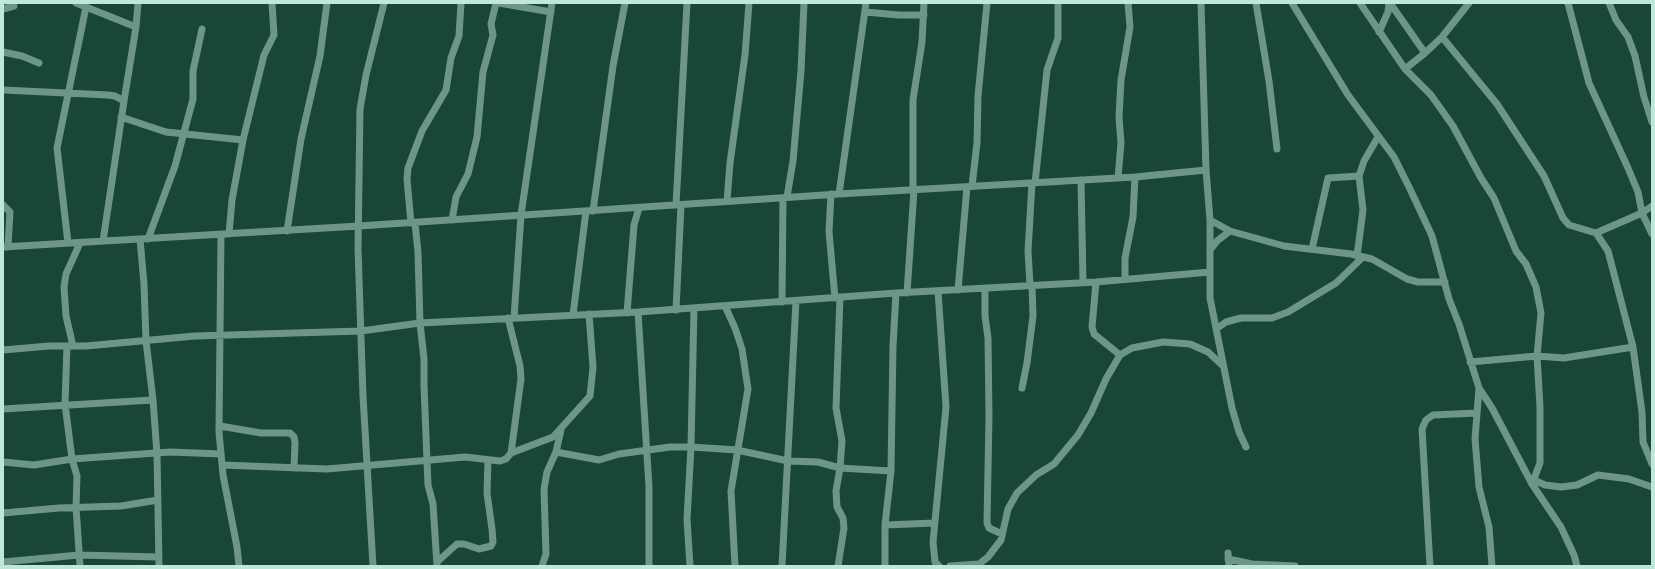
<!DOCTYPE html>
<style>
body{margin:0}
#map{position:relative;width:1655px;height:569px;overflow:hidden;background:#184639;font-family:"Source Sans 3",sans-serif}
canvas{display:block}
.frame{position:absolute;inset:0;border:4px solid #bfe8d9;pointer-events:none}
</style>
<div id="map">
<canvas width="1655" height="569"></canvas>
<div class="frame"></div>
</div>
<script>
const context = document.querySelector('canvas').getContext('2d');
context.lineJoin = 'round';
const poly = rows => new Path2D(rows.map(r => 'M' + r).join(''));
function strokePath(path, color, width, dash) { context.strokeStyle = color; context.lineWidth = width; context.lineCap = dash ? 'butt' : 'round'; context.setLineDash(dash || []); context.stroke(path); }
strokePath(poly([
 [76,3,136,27],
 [499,3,551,12],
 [1201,3,1206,170,1210,220,1210,298,1232,408,1239,432,1246,447],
 [1256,3,1269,81,1277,149],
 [1292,3,1348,95,1394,157,1410,189,1432,236,1449,299,1459,324,1479,388,1492,408,1532,484,1561,527,1574,555,1577,566],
 [1360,3,1405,69,1431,95,1453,126,1481,178,1494,198,1516,251,1526,264,1536,287,1541,313,1537,356,1540,407,1540,463,1532,484],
 [1390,3,1425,53,1405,69],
 [1568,3,1589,83,1628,168,1638,192,1642,213,1652,234],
 [1609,3,1616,20,1628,37,1635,56,1644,97,1652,122],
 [3,9,14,6],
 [865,12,899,15,924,15],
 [1379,32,1388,12,1389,3],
 [1442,37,1497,104,1544,176,1563,218,1569,225,1596,233,1608,251,1633,347,1642,412,1643,442,1652,464],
 [3,52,22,56,39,63],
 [1425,53,1442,37,1469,3],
 [3,90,108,95,115,96,124,101],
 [121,117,166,132,243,140],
 [1118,178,1121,143,1119,117,1121,80,1130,27,1128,3],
 [1081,180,1083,282],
 [1035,183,1047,70,1058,38,1058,3],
 [972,186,977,143,978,96,987,3],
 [913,190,913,100,922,42,924,3],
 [831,194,829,232,835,298],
 [839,194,866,3],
 [787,197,793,161,801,71,804,3],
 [727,201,730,163,745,55,749,3],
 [3,205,10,212,8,247],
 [676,205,687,3],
 [593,211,613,66,625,3],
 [452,220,456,197,468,174,477,137,483,72,493,35,491,24,496,3],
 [1210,220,1230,231,1284,246,1351,254,1372,259,1407,279,1418,282,1445,282],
 [411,223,407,179,408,168,422,131,446,90,451,58,459,36,461,3],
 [415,223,418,252,420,323,424,359,424,386,428,485,433,504,437,566],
 [287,231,301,139,320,56,327,3],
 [1596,233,1642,213,1652,206],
 [221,234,219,432,223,475,237,547,239,566],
 [229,234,232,200,243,140,264,55,274,35,272,3],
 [140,239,144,284,146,341,153,400,157,454,159,566],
 [148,239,175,166,193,99,193,71,202,29],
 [103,241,124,101,136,27,138,3],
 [68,243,57,148,86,7],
 [3,247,359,226,839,194,1135,177,1206,170],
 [1312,249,1328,178,1359,176],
 [1210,250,1217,241,1230,231],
 [1357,256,1363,210,1359,176,1364,161,1378,137],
 [1125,279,1125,258,1133,217,1135,177],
 [1096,282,1092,327,1094,334,1120,355],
 [1030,285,1028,251,1032,183],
 [985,289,985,316,988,338,989,416,987,523,989,528,1002,534],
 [958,290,967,187],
 [938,291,946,407,933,542,935,562,939,566],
 [907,293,914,190],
 [782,302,783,198],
 [725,306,735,328,742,349,748,389,731,491,735,566],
 [676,310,681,205],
 [638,312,649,487,649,566],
 [627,313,634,225,639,208],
 [573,315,586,211],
 [508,318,520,366,521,379,511,453],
 [514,318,521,215,552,3],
 [1216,329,1226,322,1241,318,1272,318,1288,312,1336,283,1363,257],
 [67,346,65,404,72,459,77,476,76,507,80,566],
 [73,346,66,316,64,287,66,274,80,243],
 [3,350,49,346,86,346,195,336,361,331,420,323,638,312,896,293,1096,282,1210,272],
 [1470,362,1537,356,1564,358,1633,347],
 [1022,388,1027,363,1033,316,1032,285],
 [1479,388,1475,439,1479,487,1489,527,1492,566],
 [3,409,153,400],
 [220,426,261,433,290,433,294,437,295,443,294,468],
 [556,452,599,460,619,454,670,447,691,447,737,450,788,461,818,462,840,468,891,471],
 [3,462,34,465,72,459,170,452,221,454],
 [222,465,327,469,465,457,500,461,506,459,511,453,553,437,590,396,593,367,589,314],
 [1534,480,1545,485,1561,487,1577,485,1598,475,1629,479,1652,487],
 [3,513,59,508,121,506,158,500],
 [885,525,935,523],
 [1228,553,1229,566],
 [1228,559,1252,564,1295,566],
 [3,562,79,555,159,557],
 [437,562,457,544,464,544,479,549,491,546,493,542,492,529,487,493,488,460],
 [373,566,363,396,358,249,360,109,366,75,384,3],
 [542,566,546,554,544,489,547,472,556,452,561,430],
 [690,566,687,519,691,447,694,308],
 [782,566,796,301],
 [838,566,844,528,843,518,837,507,836,491,840,468,842,441,836,408,840,297],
 [885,566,885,525,891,471,893,346,896,293],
 [950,566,979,564,988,557,1001,540,1008,509,1017,493,1036,475,1054,464,1078,435,1091,413,1106,379,1120,355,1132,348,1163,342,1190,344,1208,352,1222,365],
 [1430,566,1422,429,1426,420,1433,415,1477,413]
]), '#6d9688', 7);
</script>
